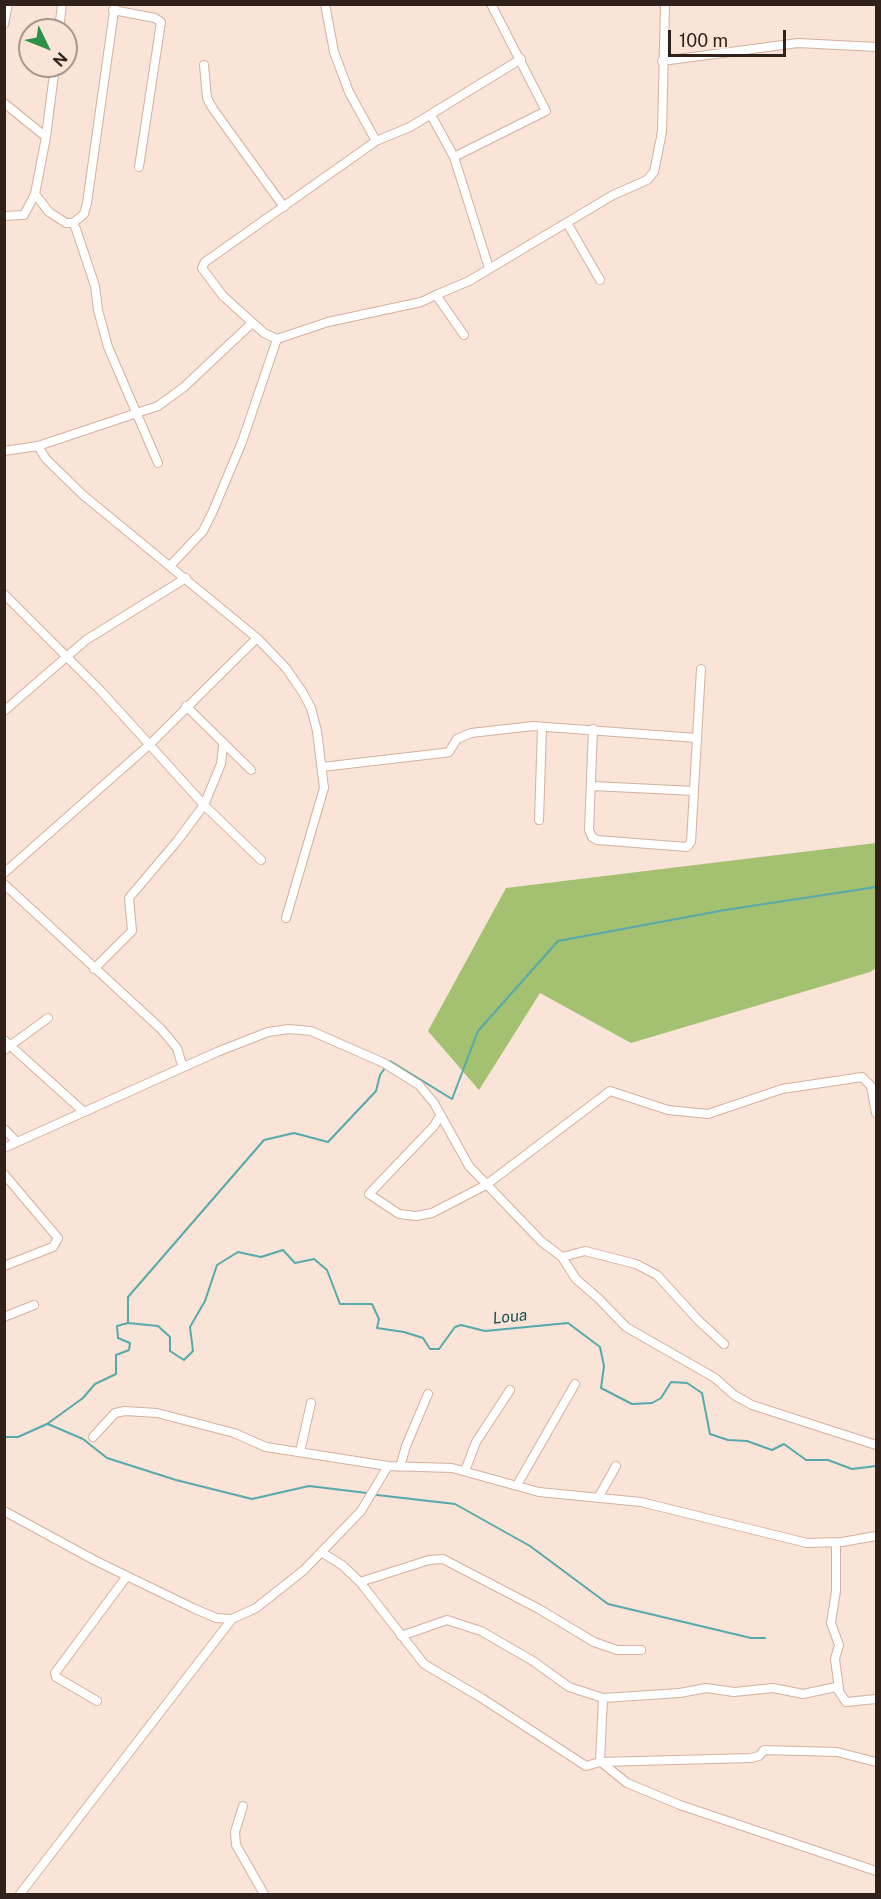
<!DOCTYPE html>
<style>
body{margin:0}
#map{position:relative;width:881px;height:1899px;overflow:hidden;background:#fae3d7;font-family:"Public Sans",sans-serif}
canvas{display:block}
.frame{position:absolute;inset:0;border:6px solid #30221b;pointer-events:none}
.north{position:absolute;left:18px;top:18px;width:60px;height:60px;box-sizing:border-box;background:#fae3d7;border:2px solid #a9968c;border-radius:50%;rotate:133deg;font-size:16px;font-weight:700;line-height:24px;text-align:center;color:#30221b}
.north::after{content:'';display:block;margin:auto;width:21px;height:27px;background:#2b9248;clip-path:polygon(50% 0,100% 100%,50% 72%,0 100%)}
.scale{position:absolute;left:668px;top:30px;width:118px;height:27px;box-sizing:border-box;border:3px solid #30221b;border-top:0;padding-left:8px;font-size:18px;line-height:21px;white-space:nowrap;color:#30221b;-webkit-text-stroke:4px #fae3d7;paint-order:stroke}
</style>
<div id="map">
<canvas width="881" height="1899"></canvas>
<div class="frame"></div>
<div class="north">N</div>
<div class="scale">100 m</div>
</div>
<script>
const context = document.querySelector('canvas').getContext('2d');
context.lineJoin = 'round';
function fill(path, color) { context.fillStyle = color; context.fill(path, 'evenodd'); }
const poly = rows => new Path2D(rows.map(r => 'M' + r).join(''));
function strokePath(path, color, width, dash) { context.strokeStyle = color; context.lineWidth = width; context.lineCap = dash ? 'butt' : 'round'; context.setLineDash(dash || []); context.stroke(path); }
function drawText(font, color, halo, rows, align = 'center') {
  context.font = font + ' "Public Sans",sans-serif'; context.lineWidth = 4.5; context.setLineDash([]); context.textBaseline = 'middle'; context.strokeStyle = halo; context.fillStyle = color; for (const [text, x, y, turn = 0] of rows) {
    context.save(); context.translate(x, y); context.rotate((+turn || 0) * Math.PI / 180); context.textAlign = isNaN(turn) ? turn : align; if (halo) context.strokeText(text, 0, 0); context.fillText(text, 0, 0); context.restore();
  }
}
fill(poly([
 [876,843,876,968,870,972,631,1043,540,993,479,1090,428,1031,506,888]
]), '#a3c170');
strokePath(poly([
 [128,1322,128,1297,264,1140,294,1133,328,1142,376,1091,380,1075,390,1061,452,1099,478,1031,558,941,725,910,876,887],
 [48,1424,83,1439,107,1458,176,1480,252,1499,309,1486,367,1493],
 [4,1437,18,1437,47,1424,83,1398,95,1384,116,1374,116,1355,129,1350,130,1343,118,1338,117,1326,128,1323,158,1326,170,1337,170,1351,184,1360,193,1351,190,1327,205,1301,217,1265,238,1252,261,1257,283,1250,295,1263,314,1259,327,1270,340,1304,372,1304,379,1319,377,1328,404,1332,423,1338,430,1349,439,1349,455,1327,461,1325,485,1331,568,1323,600,1347,604,1366,601,1388,632,1404,652,1403,661,1398,671,1382,687,1383,702,1393,710,1434,728,1440,747,1441,772,1450,784,1444,806,1460,828,1460,852,1469,876,1466],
 [377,1495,455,1504,530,1546,608,1604,751,1638,765,1638]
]), '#56aaab', 2);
const street = poly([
 [325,4,334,52,349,92,376,141],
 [113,10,155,18,161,22,139,167],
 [4,24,8,4],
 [59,30,62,4],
 [662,61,798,43,876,47],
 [204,65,207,98,213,109,284,207],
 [55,66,46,137,35,194,49,212,66,223,73,223,76,229,95,286,98,310,108,347,158,463],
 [4,103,46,137],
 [431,115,454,157,489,268],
 [454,157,546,111,491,4],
 [4,216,24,215,35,194],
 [73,223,84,214,87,203,115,4],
 [567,223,600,280],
 [436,295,464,335],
 [277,339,264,333,223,296,202,268,205,262,376,141,410,127,521,59],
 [38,446,158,406,184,387,252,323],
 [4,451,38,446,46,459,83,495,257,638,286,668,303,693,311,708,317,731,324,788,286,918],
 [170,566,203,531,213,511,242,442,277,339,328,322,421,302,436,295,469,281,613,195,647,180,654,172,662,132,665,4],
 [4,594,101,691,204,805,261,860],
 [186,706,251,770],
 [4,711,86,640,186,578],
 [593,729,589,830,592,837,597,840,687,847,691,842,701,669],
 [322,767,443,753,449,752,457,739,471,733,533,726,697,738],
 [593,786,694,791],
 [539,820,542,727],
 [4,873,149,745,257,638],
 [4,884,161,1029,177,1048,182,1065],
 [94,969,132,931,129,898,178,840,204,805,221,764,223,746],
 [4,1040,84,1112],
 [4,1050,48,1018],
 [440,1116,434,1126,369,1194,399,1214,416,1216,432,1213,486,1185,610,1091,668,1110,708,1114,782,1089,862,1077,871,1086,876,1113],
 [4,1129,17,1142],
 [4,1148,217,1052,268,1032,289,1029,311,1031,384,1063,419,1085,434,1103,469,1166,542,1242,562,1257,576,1279,598,1298,626,1327,715,1378,734,1395,752,1405,876,1445],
 [4,1174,58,1238,53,1247,4,1266],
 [562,1257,585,1251,636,1264,657,1275,698,1320,724,1344],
 [4,1317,34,1305],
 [93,1437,115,1413,125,1411,157,1413,234,1433,266,1447,388,1466,452,1468,539,1492,641,1502,807,1543,842,1542,876,1536],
 [300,1452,311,1403],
 [400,1467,406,1446,428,1394],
 [465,1471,476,1442,510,1390],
 [517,1485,575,1384],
 [598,1498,616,1466],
 [4,1511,94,1560,193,1608,216,1618,232,1619],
 [836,1542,836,1591,831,1623,839,1645,835,1659,839,1689],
 [321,1552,342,1565,360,1582,424,1664,480,1697,586,1766,600,1762,751,1758,759,1756,764,1750,837,1752,876,1762],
 [360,1582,429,1560,443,1559,539,1609,594,1642,617,1650,641,1650],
 [401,1636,447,1620,481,1631,533,1661,569,1687,603,1698,600,1762],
 [603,1698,680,1693,706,1688,734,1692,773,1688,803,1694,836,1687,846,1702,876,1699],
 [97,1701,56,1677,55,1673,127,1576],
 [601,1762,627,1783,680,1805,876,1871],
 [243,1806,235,1832,236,1845,264,1894],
 [20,1894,232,1619,256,1608,304,1570,361,1511,388,1466]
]);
strokePath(street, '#d4b19e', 10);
strokePath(street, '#fff', 8);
drawText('italic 16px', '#195152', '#fae3d7', [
 ["Loua",510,1317,-6]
]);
</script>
